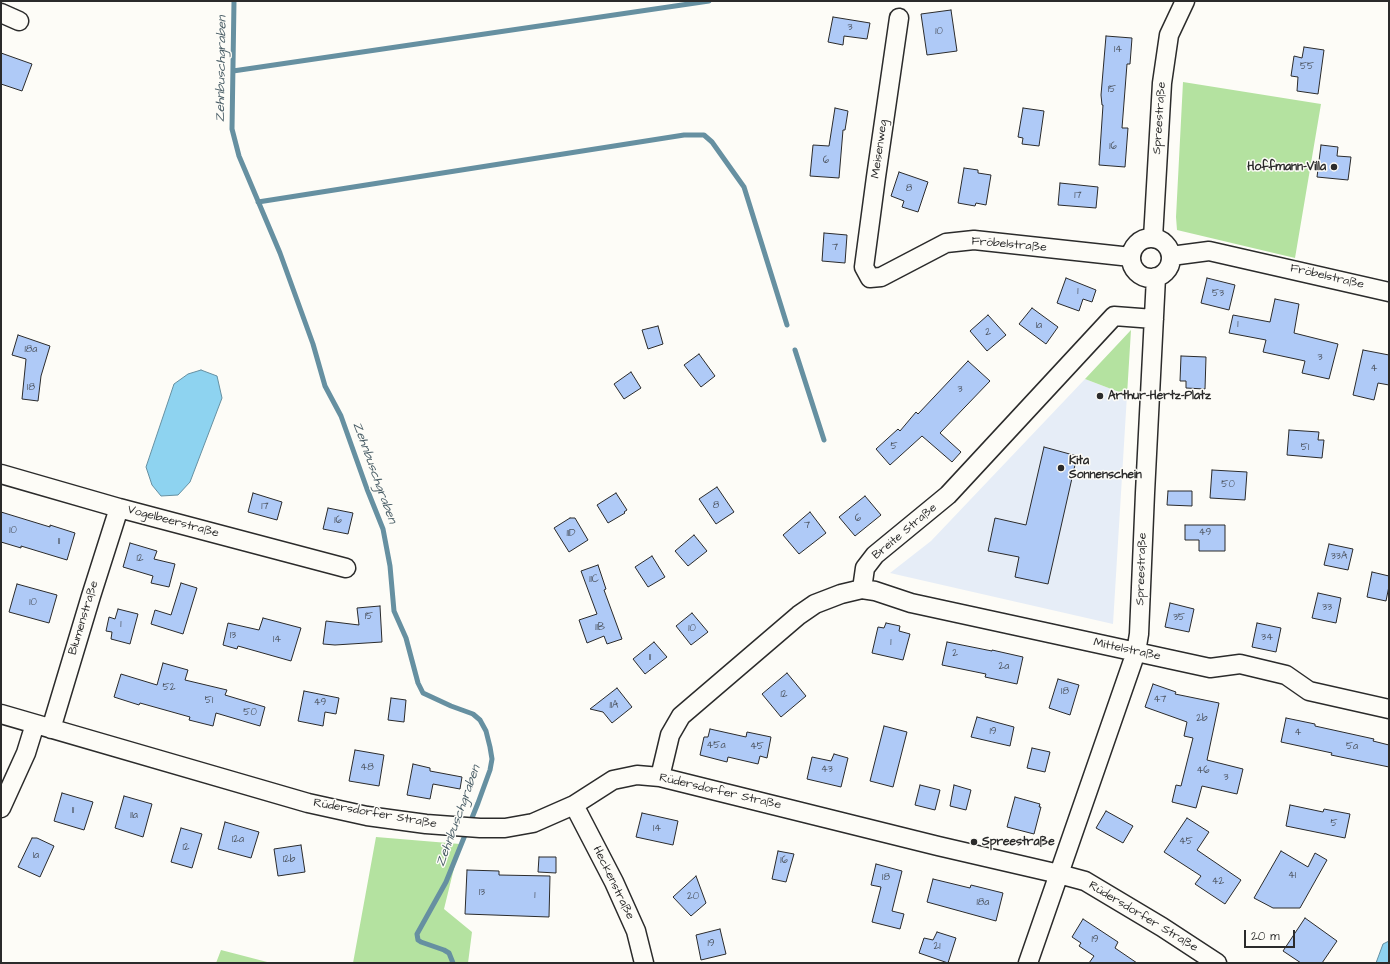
<!DOCTYPE html>
<meta charset="utf-8">
<style>
body{margin:0}
#map{position:relative;width:1390px;height:964px;overflow:hidden;background:#fdfcf7;font-family:"Architects Daughter",sans-serif}
canvas{display:block}
.frame{position:absolute;inset:0;border:2px solid #2b2b2b;pointer-events:none}
.scale{position:absolute;left:1244px;top:930px;width:51px;height:18px;box-sizing:border-box;border:2px solid #2b2b2b;border-top:0;padding-left:5px;font-size:12px;line-height:14px;white-space:nowrap;color:#2b2b2b;-webkit-text-stroke:3px #fdfcf7;paint-order:stroke}
</style>
<div id="map">
<canvas width="1390" height="964"></canvas>
<div class="frame"></div>
<div class="scale">20 m</div>
</div>
<script>
const context = document.querySelector('canvas').getContext('2d');
context.lineJoin = 'round';
function fill(path, color) { context.fillStyle = color; context.fill(path, 'evenodd'); }
const poly = rows => new Path2D(rows.map(r => 'M' + r).join(''));
function strokePath(path, color, width, dash) { context.strokeStyle = color; context.lineWidth = width; context.lineCap = dash ? 'butt' : 'round'; context.setLineDash(dash || []); context.stroke(path); }
function drawText(font, color, halo, rows, align = 'center') {
  context.font = font + ' "Architects Daughter",sans-serif'; context.lineWidth = 3; context.setLineDash([]); context.textBaseline = 'middle'; context.strokeStyle = halo; context.fillStyle = color; for (const [text, x, y, turn = 0] of rows) {
    context.save(); context.translate(x, y); context.rotate((+turn || 0) * Math.PI / 180); context.textAlign = isNaN(turn) ? turn : align; if (halo) context.strokeText(text, 0, 0); context.fillText(text, 0, 0); context.restore();
  }
}
fill(poly([
 [1085,379,1127,395,1113,624,890,573,931,541]
]), '#e6edf7');
fill(poly([
 [1183,82,1321,104,1295,258,1177,230,1176,217],
 [1131,330,1127,395,1085,379],
 [376,837,460,844,444,909,472,932,468,963,353,963],
 [221,950,271,963,216,963]
]), '#b4e2a0');
const water = poly([
 [201,370,217,376,222,398,190,482,178,495,161,496,152,485,146,467,174,384,188,374,201,370],
 [1389,941,1389,963,1376,963,1383,944,1389,941]
]);
fill(water, '#8ed3f0');
strokePath(water, '#6690a1', 1);
strokePath(poly([
 [234,1,232,129,239,156,280,253,313,344,325,386,341,416,367,489,383,529,390,566,394,611,406,638,418,683,423,693,451,706,473,714,480,720,486,731,490,747,492,759,490,770,478,803,446,882,417,934,418,940,421,942,444,950,449,953,453,963],
 [233,71,709,1],
 [258,202,684,135,704,135,712,142,744,187,787,325],
 [795,350,824,440]
]), '#6690a1', 5);
const building = poly([
 [951,10,957,51,927,55,921,14,951,10],
 [833,17,870,23,867,39,844,36,843,45,828,42,833,17],
 [1106,36,1132,38,1130,64,1127,64,1122,128,1128,128,1125,167,1099,165,1103,105,1102,105,1101,95,1106,36],
 [1304,47,1324,50,1318,94,1297,91,1298,77,1291,76,1294,56,1302,58,1304,47],
 [1,53,32,64,22,91,1,84,1,53],
 [835,108,848,111,845,130,843,130,839,178,810,176,813,145,829,146,835,108],
 [1023,108,1044,111,1039,146,1022,144,1023,138,1018,137,1023,108],
 [1321,145,1338,147,1337,156,1351,157,1348,180,1317,177,1321,145],
 [964,168,978,170,978,173,991,175,986,205,976,203,975,206,958,203,964,168],
 [899,172,928,182,918,212,902,207,904,201,891,196,899,172],
 [1060,183,1098,187,1096,208,1058,205,1060,183],
 [824,233,847,235,845,263,822,261,824,233],
 [1066,278,1096,290,1092,302,1083,299,1079,311,1057,303,1066,278],
 [1207,278,1235,285,1229,310,1201,303,1207,278],
 [1275,299,1299,304,1294,333,1338,344,1329,379,1302,373,1305,361,1263,352,1266,340,1229,333,1233,315,1270,322,1275,299],
 [1032,308,1058,327,1046,344,1019,324,1032,308],
 [988,315,1006,335,987,351,970,331,988,315],
 [658,326,663,344,648,349,642,330,658,326],
 [18,335,50,346,41,376,38,401,22,399,26,359,12,355,18,335],
 [1363,350,1389,355,1389,385,1378,383,1374,400,1353,395,1363,350],
 [699,354,715,376,701,387,684,365,699,354],
 [1181,356,1206,357,1205,389,1186,388,1186,381,1180,381,1181,356],
 [968,361,990,381,940,433,961,452,952,462,922,436,890,465,876,449,898,429,900,431,916,412,918,414,968,361],
 [631,372,641,388,624,399,614,384,631,372],
 [1289,430,1319,432,1318,440,1324,440,1322,458,1287,455,1289,430],
 [1044,447,1077,456,1048,584,1015,577,1019,557,988,551,995,518,1026,525,1044,447],
 [1212,470,1247,472,1245,500,1210,498,1212,470],
 [717,487,734,512,716,524,699,499,717,487],
 [1168,491,1192,491,1192,506,1167,505,1168,491],
 [253,493,282,502,277,520,248,512,253,493],
 [616,493,627,510,624,512,625,513,608,523,597,505,616,493],
 [865,496,881,515,855,536,839,517,865,496],
 [328,508,353,513,348,534,323,529,328,508],
 [1,512,50,527,50,525,75,533,67,560,21,546,21,548,1,542,1,512],
 [810,512,826,533,799,554,783,535,810,512],
 [570,518,575,518,588,540,569,552,554,528,570,518],
 [1185,525,1225,525,1225,551,1199,551,1199,540,1185,540,1185,525],
 [694,535,707,551,688,566,675,551,694,535],
 [130,543,157,551,154,559,175,564,169,587,151,583,153,576,123,567,130,543],
 [1329,544,1353,549,1348,570,1324,565,1329,544],
 [652,556,665,577,648,587,635,567,652,556],
 [598,565,606,589,604,590,622,639,607,644,604,636,587,643,579,620,597,614,581,571,598,565],
 [1372,572,1389,576,1389,586,1386,601,1367,597,1372,572],
 [181,583,197,588,183,634,151,624,155,610,171,615,181,583],
 [17,584,57,595,49,623,9,612,17,584],
 [1318,593,1341,598,1336,623,1312,618,1318,593],
 [1170,603,1194,609,1189,632,1165,627,1170,603],
 [380,606,382,642,335,645,323,644,326,621,359,625,357,608,380,606],
 [118,609,138,614,130,644,111,639,112,632,106,631,109,617,115,619,118,609],
 [692,613,708,632,691,645,676,626,692,613],
 [263,618,301,628,291,661,238,646,237,649,223,645,228,623,259,630,263,618],
 [886,623,900,626,899,631,910,634,903,660,872,653,878,627,884,628,886,623],
 [1257,623,1281,628,1276,652,1252,647,1257,623],
 [654,642,667,657,645,674,633,659,654,642],
 [947,642,992,651,992,650,1023,657,1017,684,985,677,986,674,942,665,947,642],
 [163,663,188,670,185,680,227,690,225,695,265,707,260,726,216,713,213,726,189,720,190,717,140,703,139,705,114,697,121,674,157,685,163,663],
 [787,673,806,696,781,717,762,694,787,673],
 [1058,679,1079,685,1070,715,1049,708,1058,679],
 [1153,684,1176,692,1175,694,1219,703,1207,760,1243,769,1237,794,1202,786,1196,808,1172,802,1176,785,1181,786,1193,738,1184,736,1187,722,1145,707,1153,684],
 [617,688,632,707,612,723,603,712,590,709,617,688],
 [304,691,339,698,336,714,325,712,323,726,298,721,304,691],
 [391,698,406,700,404,722,388,720,391,698],
 [977,717,1014,727,1010,746,971,737,977,717],
 [1286,718,1315,724,1315,726,1374,739,1373,741,1389,745,1389,767,1331,755,1332,753,1281,742,1286,718],
 [884,726,907,732,893,787,870,781,884,726],
 [710,729,746,737,747,732,771,737,767,758,760,756,758,764,728,757,727,762,700,755,704,737,708,737,710,729],
 [1032,748,1050,752,1045,772,1027,768,1032,748],
 [355,750,384,755,379,786,349,781,355,750],
 [834,754,848,758,841,787,807,779,812,757,831,761,834,754],
 [413,764,430,768,430,771,462,777,460,789,433,784,430,799,407,795,413,764],
 [920,785,940,790,935,810,915,805,920,785],
 [954,785,971,790,966,810,950,806,954,785],
 [62,793,93,802,84,830,54,821,62,793],
 [124,796,152,804,143,837,115,828,124,796],
 [1015,797,1040,804,1039,807,1041,807,1034,834,1007,827,1015,797],
 [1290,805,1323,812,1324,809,1350,814,1345,838,1286,826,1290,805],
 [1106,811,1133,826,1123,843,1096,828,1106,811],
 [642,813,678,821,673,845,636,837,642,813],
 [1187,818,1209,832,1197,850,1241,880,1225,904,1195,884,1201,876,1164,852,1187,818],
 [225,822,259,832,251,858,218,849,225,822],
 [181,828,202,834,192,868,171,862,181,828],
 [32,838,37,838,54,846,40,877,18,867,32,838],
 [301,845,305,872,278,876,274,849,301,845],
 [778,851,794,854,786,882,772,879,778,851],
 [1281,851,1308,867,1315,853,1327,860,1300,908,1273,908,1254,898,1281,851],
 [539,857,556,857,556,873,538,872,539,857],
 [876,864,902,871,892,911,904,914,900,929,872,922,881,887,871,885,876,864],
 [467,870,499,871,499,875,550,876,549,917,465,914,467,870],
 [696,876,706,903,691,916,673,897,696,876],
 [933,879,970,888,971,885,1003,893,996,921,927,902,933,879],
 [1305,918,1337,941,1322,963,1301,963,1283,951,1305,918],
 [1083,919,1118,942,1115,948,1137,963,1089,963,1094,956,1079,946,1081,943,1072,937,1083,919],
 [720,929,726,954,701,960,696,935,720,929],
 [937,932,956,938,948,963,919,953,924,938,933,940,937,932]
]);
fill(building, '#afcaf7');
strokePath(building, '#2b2b2b', 1);
const minor = poly([
 [1,13,19,21],
 [899,18,876,177,864,267,870,278,881,277,946,243,974,240,1131,257],
 [1153,238,1162,83,1169,35,1185,1],
 '1131 258a20 20 0 1 1 40 0a20 20 0 1 1-40 0Z',
 [1171,256,1209,251,1389,292],
 [1,474,119,508,346,568],
 [862,589,875,591,911,603,1210,668,1240,664,1286,675,1309,691,1389,709],
 [1,714,308,803,367,816,426,824,480,828,505,828,533,823,574,805,613,780,637,775,660,777,938,846,1059,874,1085,881,1162,927,1217,963],
 [51,729,91,596,119,508],
 [660,777,670,735,681,716,799,615,815,604,841,594,862,589,865,568,875,555,948,495,1114,316,1154,319],
 [574,805,614,882,636,931,644,963],
 [1,808,26,753,35,724],
 [1028,963,1136,652,1139,634,1145,493,1156,277]
]);
strokePath(minor, '#2b2b2b', 21);
strokePath(minor, '#fdfcf7', 18);
for (const [x, y, r, color] of [
 [1334,167,4,"#2b2b2b"],
 [1100,396,4,"#2b2b2b"],
 [1061,468,4,"#2b2b2b"],
 [974,842,4,"#2b2b2b"]
]) { const dot = new Path2D(); dot.arc(x, y, r, 0, 2 * Math.PI); context.fillStyle = color; context.fill(dot); strokePath(dot, '#fdfcf7', 1.5); }
drawText('10px', '#4c535e', null, [
 ["3",850,28],
 ["10",939,32],
 ["14",1118,50],
 ["55",1307,67],
 ["15",1112,90],
 ["16",1113,147],
 ["6",826,161],
 ["8",909,189],
 ["17",1078,196],
 ["7",835,248],
 ["1",1078,292],
 ["53",1218,294],
 ["1",1238,325],
 ["1a",1039,326],
 ["2",988,333],
 ["18a",31,350],
 ["3",1320,358],
 ["4",1374,369],
 ["18",31,388],
 ["3",960,390],
 ["5",894,447],
 ["51",1305,448],
 ["50",1228,485],
 ["8",716,506],
 ["17",265,507],
 ["6",858,519],
 ["16",338,521],
 ["7",807,526],
 ["10",13,531],
 ["49",1205,533],
 ["11D",571,534],
 ["11",59,542],
 ["33A",1339,557],
 ["12",140,559],
 ["11C",594,580],
 ["10",33,603],
 ["33",1327,608],
 ["15",369,617],
 ["35",1179,618],
 ["1",121,625],
 ["11B",600,628],
 ["10",692,629],
 ["13",233,636],
 ["34",1267,638],
 ["14",277,640],
 ["1",891,643],
 ["2",955,654],
 ["11",650,658],
 ["2a",1004,667],
 ["52",169,688],
 ["18",1065,692],
 ["12",784,695],
 ["47",1160,700],
 ["51",209,701],
 ["49",320,703],
 ["11A",614,706],
 ["50",250,713],
 ["2b",1202,719],
 ["19",993,732],
 ["4",1298,733],
 ["45a",716,746],
 ["45",757,747],
 ["5a",1352,747],
 ["48",367,768],
 ["43",827,770],
 ["46",1203,771],
 ["3",1226,778],
 ["11",73,811],
 ["11a",134,816],
 ["5",1334,824],
 ["14",657,829],
 ["12a",238,840],
 ["45",1186,842],
 ["12",186,848],
 ["1a",36,856],
 ["12b",289,860],
 ["16",784,861],
 ["41",1292,876],
 ["18",886,878],
 ["42",1218,882],
 ["13",482,893],
 ["1",535,896],
 ["20",693,897],
 ["18a",983,903],
 ["19",1095,940],
 ["19",711,944],
 ["21",937,947]
]);
drawText('12px', '#2b2b2b', '#fdfcf7', [
 ["Spreestraße",1160,118,-86],
 ["Meisenweg",880,149,-82],
 ["Fröbelstraße",1009,245,5],
 ["Fröbelstraße",1327,277,13],
 ["Vogelbeerstraße",173,522,15],
 ["Breite Straße",905,532,-40],
 ["Spreestraße",1142,569,-88],
 ["Blumenstraße",84,618,-73],
 ["Mittelstraße",1127,650,12],
 ["Rüdersdorfer Straße",720,792,13],
 ["Rüdersdorfer Straße",375,814,10],
 ["Heckenstraße",613,883,64],
 ["Rüdersdorfer Straße",1143,917,31]
]);
drawText('bold 12px', '#2b2b2b', '#fdfcf7', [
 ["Hoffmann-Villa",1326,167,"right"],
 ["Arthur-Hertz-Platz",1108,396],
 ["Kita",1069,461],
 ["Sonnenschein",1069,475],
 ["Spreestraße",982,842]
], 'left');
drawText('italic 13px', '#495d66', '#fdfcf7', [
 ["Zehnbuschgraben",222,69,-89],
 ["Zehnbuschgraben",374,473,70],
 ["Zehnbuschgraben",459,816,-70]
]);
</script>
